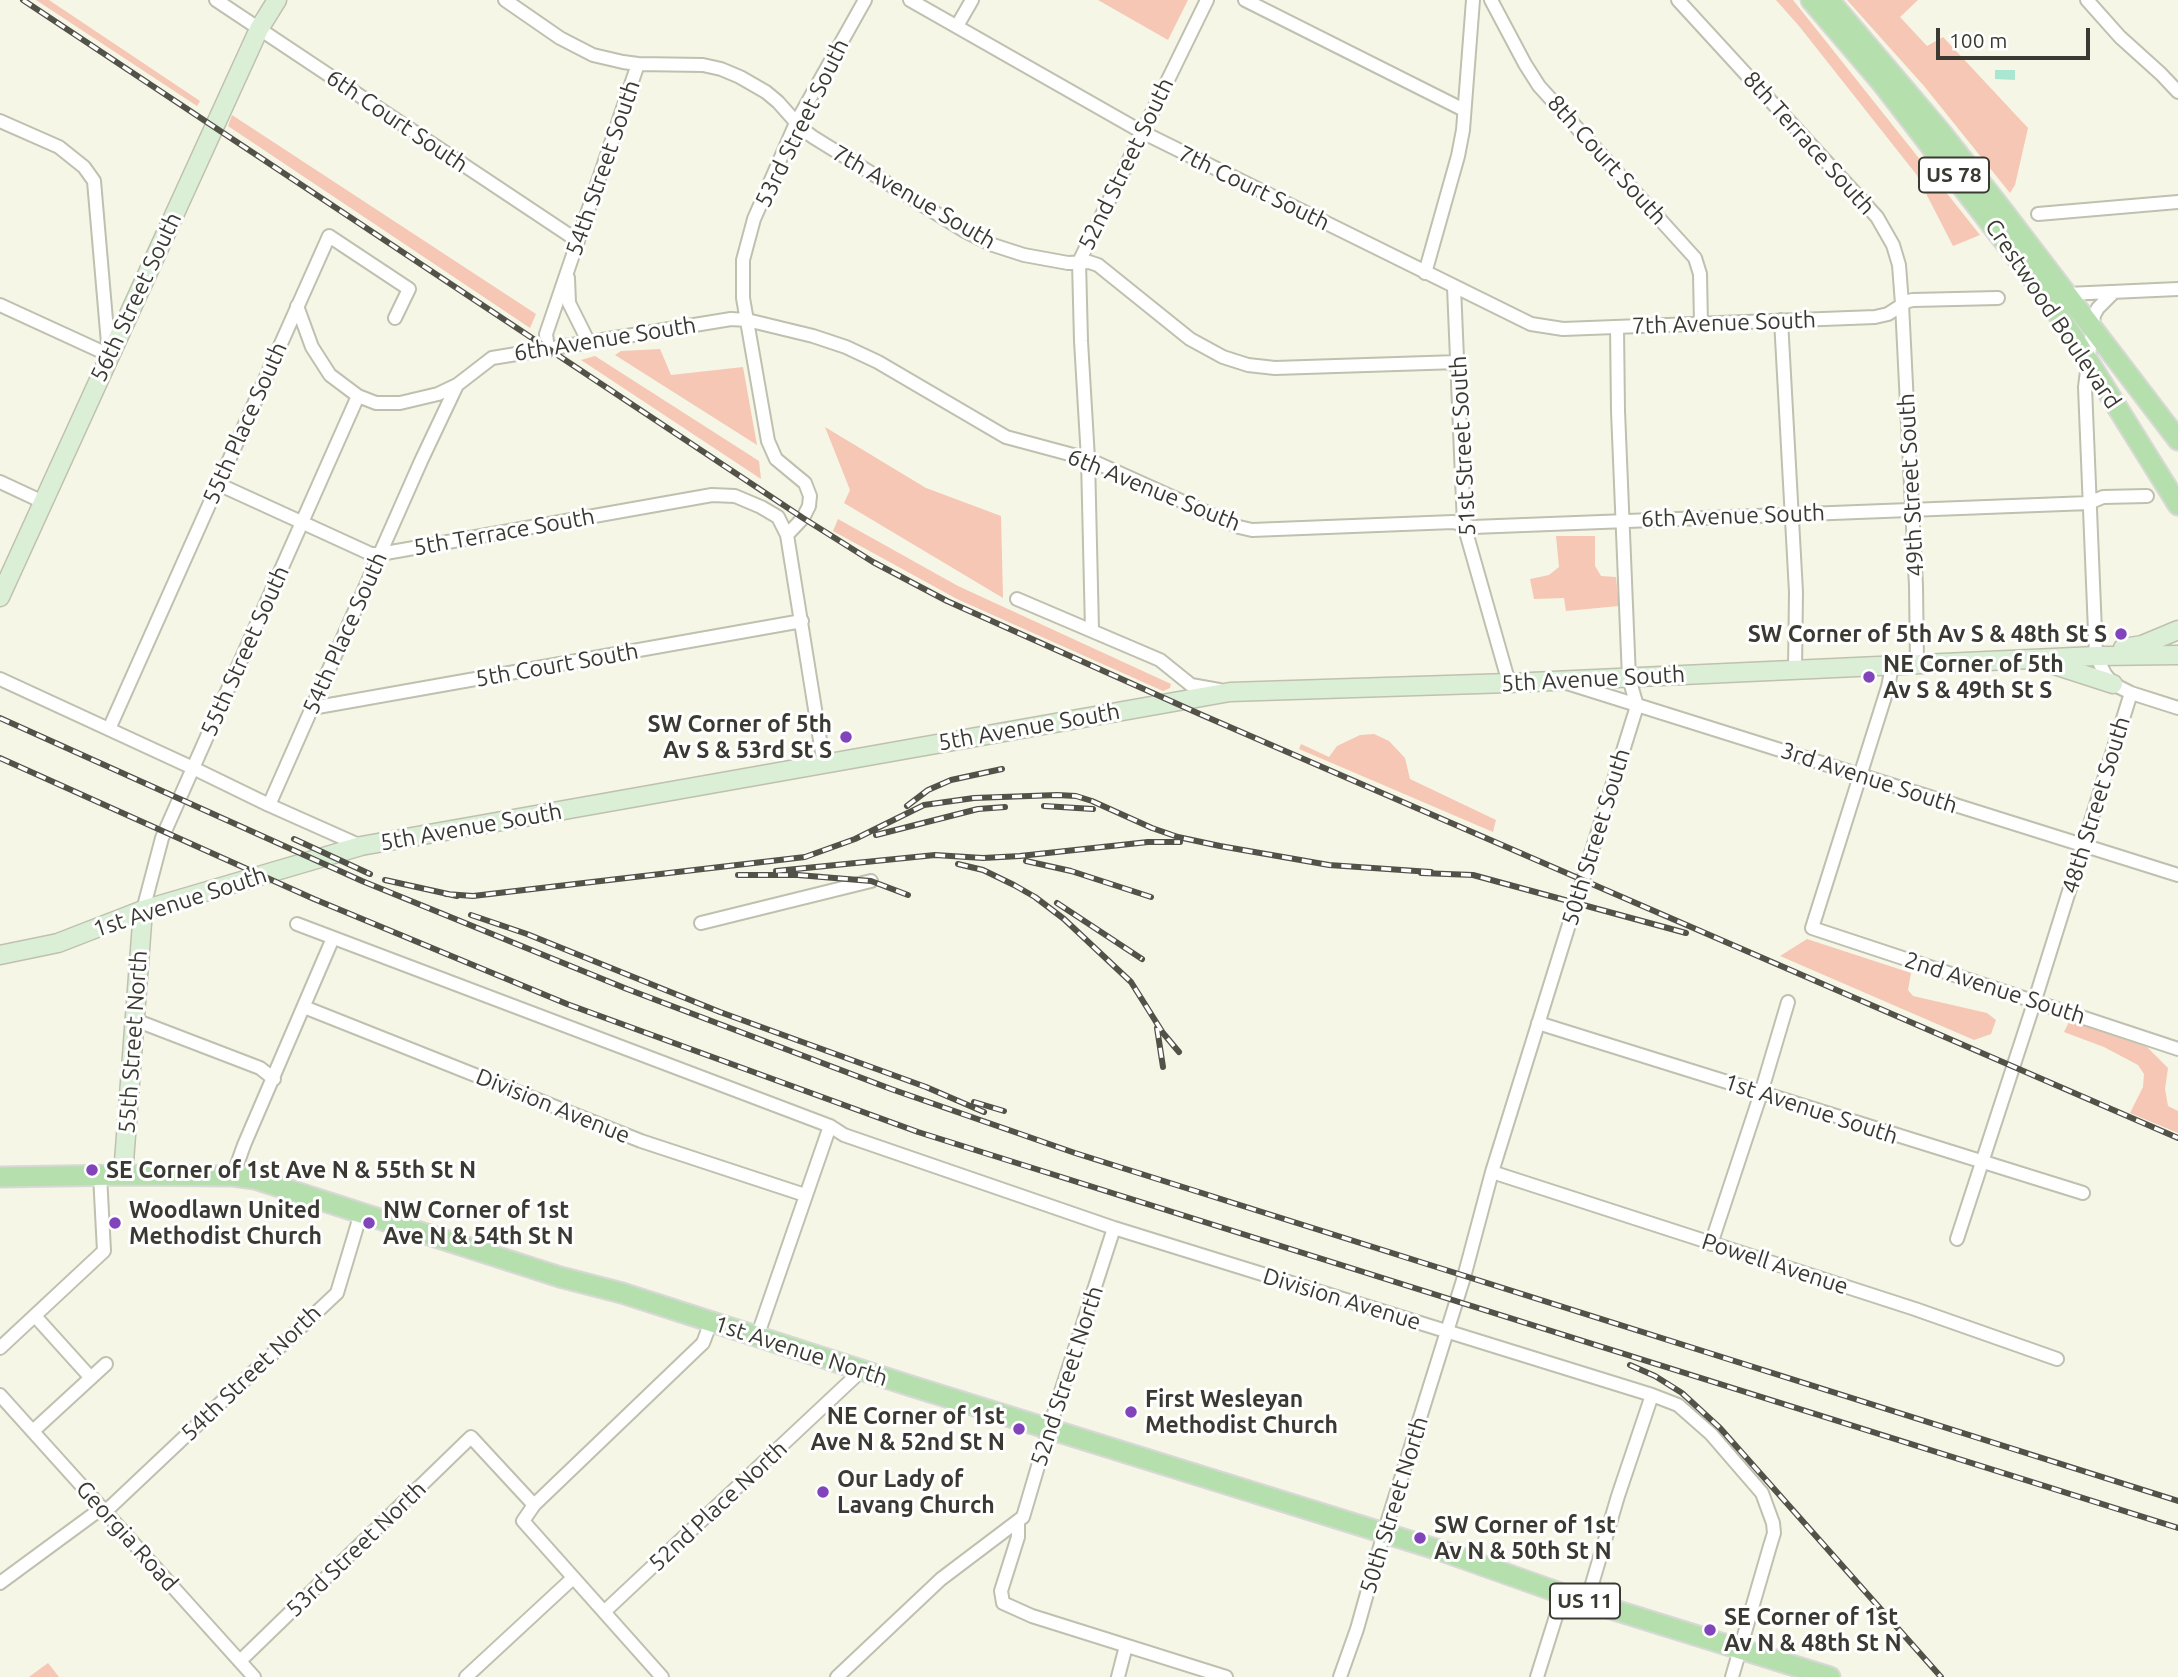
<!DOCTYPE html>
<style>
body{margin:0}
#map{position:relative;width:2178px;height:1677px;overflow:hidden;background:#f5f6e5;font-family:Ubuntu,sans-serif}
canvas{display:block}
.scale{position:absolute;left:1936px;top:28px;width:154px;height:32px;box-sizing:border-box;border:4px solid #3a3a33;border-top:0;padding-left:9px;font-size:21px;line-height:24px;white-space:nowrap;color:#3a3a33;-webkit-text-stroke:5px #fff;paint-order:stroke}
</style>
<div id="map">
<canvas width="2178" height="1677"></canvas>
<div class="scale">100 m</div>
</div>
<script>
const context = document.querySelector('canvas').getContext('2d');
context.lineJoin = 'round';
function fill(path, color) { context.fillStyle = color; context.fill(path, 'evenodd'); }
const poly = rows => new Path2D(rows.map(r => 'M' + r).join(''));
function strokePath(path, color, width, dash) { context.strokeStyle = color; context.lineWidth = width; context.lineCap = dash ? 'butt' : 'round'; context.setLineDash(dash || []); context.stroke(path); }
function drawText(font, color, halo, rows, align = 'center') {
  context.font = font + ' Ubuntu,sans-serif'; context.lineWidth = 6; context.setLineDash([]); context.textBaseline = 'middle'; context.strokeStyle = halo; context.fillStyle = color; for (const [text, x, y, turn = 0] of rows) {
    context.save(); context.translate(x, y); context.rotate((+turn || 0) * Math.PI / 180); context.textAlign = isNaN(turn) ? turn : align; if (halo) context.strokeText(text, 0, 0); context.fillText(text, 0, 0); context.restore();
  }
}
fill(poly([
 [36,0,49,0,200,101,197,106],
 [1098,0,1188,0,1168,40],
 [1776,0,1793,0,1980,235,1953,246,1916,174,1799,26],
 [1847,0,1918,0,1900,17,1927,46,1943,37,2028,128,2015,185,2010,193,1924,86],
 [232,115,536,314,530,328,228,126],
 [660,349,671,375,743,367,757,445,615,355,621,351],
 [595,356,759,461,761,479,581,360],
 [825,427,926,488,1001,516,1003,598,844,503,850,490],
 [838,519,958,586,1171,684,1170,688,1163,691,957,599,833,531],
 [1556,536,1595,536,1595,566,1601,576,1616,577,1619,606,1566,611,1564,598,1534,599,1530,579,1549,575,1559,567],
 [1374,734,1389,741,1405,758,1410,779,1496,820,1493,832,1299,749,1301,744,1329,757,1337,746,1360,735],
 [1807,939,1911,973,1908,990,1913,996,1987,1013,1996,1020,1991,1034,1974,1040,1780,956],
 [2070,1020,2147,1047,2168,1068,2165,1089,2168,1106,2178,1111,2178,1133,2130,1113,2143,1087,2144,1074,2138,1065,2104,1047,2064,1032],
 [48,1663,59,1677,29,1677]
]), '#f5c7b4');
fill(poly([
 [1995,70,2015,70,2015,80,1995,79]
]), '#a9e7d3');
const street = poly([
 [216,0,578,241],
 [505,0,560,38,593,55,623,62,638,64,703,65,721,69,740,77,766,92,778,102,802,129,813,137,963,230,993,245,1024,255,1068,263,1089,262,1098,265,1190,339,1223,357,1248,365,1275,368,1458,362],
 [910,0,1142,132,1531,324,1563,329,1875,317,1888,314,1908,301,1913,300,1998,298],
 [1245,0,1464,110],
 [1491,0,1525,64,1539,86,1695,258,1700,274,1701,324],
 [1678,0,1877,217,1893,245,1899,265,1902,304,1916,586,1917,665],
 [2087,0,2120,37,2161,74,2178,92],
 [957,26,972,0],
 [0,121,59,147,84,167,94,181,109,355],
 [2038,214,2178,202],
 [1425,273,1458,156,1463,130,1473,0],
 [568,278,569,303,589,343],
 [1454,287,1464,525,1509,683],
 [2114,292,2098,308,2094,315,2085,387,2096,656,2105,674,2113,684,2131,693,2178,708],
 [2067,294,2178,289],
 [0,305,109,355],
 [297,306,312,347,330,375,358,396,376,403,400,403,438,394,457,385,492,358,731,319,747,320,813,336,846,347,878,362,1006,437,1088,459,1239,527,1252,530,1453,522,1473,527,2089,503,2103,497,2147,496],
 [1781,320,1796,592,1795,670],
 [548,350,546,334,638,64],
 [0,482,43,502],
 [218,484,371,554,380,554,712,495,735,496,761,507,778,517,787,535],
 [1017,599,1160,660,1191,685,1219,690],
 [1092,630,1088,459,1081,341,1079,262,1207,0],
 [1892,666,1888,687,1812,928,2178,1049],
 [0,679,193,768,269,805,361,846],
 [1567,683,2178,875],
 [312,708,802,621],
 [109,729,329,236,409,289,395,318],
 [824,765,787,535,803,518,809,506,810,496,805,483,776,459,768,441,743,298,743,260,754,219,796,123,865,0],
 [269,805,421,461,457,385],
 [143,910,162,838,358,396],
 [701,923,871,881],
 [297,924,830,1126,844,1135,1114,1228,1652,1395,1678,1405,1711,1434,1762,1493,1773,1523,1774,1533,1770,1546,1732,1677],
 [304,1007,641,1141,805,1195],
 [135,1020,260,1068,274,1079],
 [1538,1023,2083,1193],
 [1492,1172,1915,1309,2057,1359],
 [233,1176,244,1145,333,938],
 [1957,1239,2035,1000,2131,693],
 [1711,1244,1761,1093,1788,1002],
 [35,1316,91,1378],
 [757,1337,830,1126],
 [0,1348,104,1251,100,1175],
 [0,1395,254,1677],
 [33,1431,106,1364],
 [105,1512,337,1293,361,1213],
 [1018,1523,1018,1537,1001,1591,1003,1603,1032,1616,1226,1677],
 [0,1583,102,1508],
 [1587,1601,1618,1496,1652,1395],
 [604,1612,862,1370],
 [240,1661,471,1437,534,1505],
 [466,1677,573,1578],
 [662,1677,523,1521,534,1505,703,1343,711,1322],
 [837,1677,941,1579,1023,1517,1049,1429,1114,1228],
 [1118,1677,1126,1646],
 [1340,1677,1357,1629,1384,1533,1464,1277,1492,1172,1637,706,1629,678,1618,411,1617,327],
 [1537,1677,1563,1594]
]);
const secondary = poly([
 [0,597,259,29,277,0],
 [2123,648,2142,645,2178,630],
 [2048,663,2113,684],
 [0,955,58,943,143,910,361,846,1230,692,1509,683,2096,656,2178,655],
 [123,1175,143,910]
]);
const primary = poly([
 [1811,0,1881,82,2040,288,2074,338,2178,505],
 [1829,0,1940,131,2000,207,2178,440],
 [0,1177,123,1175,233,1176,255,1179,560,1277,622,1293,911,1386,1442,1551,1563,1594,1830,1677]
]);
strokePath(street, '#bfc0af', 16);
strokePath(secondary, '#bfc0af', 21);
strokePath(primary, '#d8d8d6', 23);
strokePath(street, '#fff', 12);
strokePath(secondary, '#daefd6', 18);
strokePath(primary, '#b6dfae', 19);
const rail = poly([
 [23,0,803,518,873,562,947,601,1202,715,2178,1138],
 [0,718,362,881,627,989,891,1089,1075,1153,2178,1501],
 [0,758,314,899,567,1004,918,1132,2178,1528],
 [907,806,928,790,951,780,1002,769],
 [1044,806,1093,809],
 [876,835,978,809,1005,807],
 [294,839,370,874],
 [1026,861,1071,871,1151,897],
 [958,864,983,870,1014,885,1035,897,1064,919,1131,982,1163,1033,1179,1052],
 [776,871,935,855,983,858,1020,856,1148,842,1180,842],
 [1421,873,1473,875,1686,933],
 [738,875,798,875,871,881,908,895],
 [385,880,457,896],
 [446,894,473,896,805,857,855,839,924,805,974,798,1057,795,1076,796,1092,801,1152,828,1178,837,1220,846,1329,865,1431,872],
 [1057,903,1142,959],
 [471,915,527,934,720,1012,926,1087,984,1112],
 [1157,1028,1163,1067],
 [974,1102,1004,1111],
 [1630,1365,1655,1376,1682,1393,1720,1428,1941,1677]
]);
strokePath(rail, '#525249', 6);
strokePath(rail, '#fff', 3.5, [10]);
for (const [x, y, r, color] of [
 [2121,634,7,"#8244ba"],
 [1869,677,7,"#8244ba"],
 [846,737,7,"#8244ba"],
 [92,1170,7,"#8244ba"],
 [115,1223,7,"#8244ba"],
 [369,1223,7,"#8244ba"],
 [1131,1412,7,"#8244ba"],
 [1019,1429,7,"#8244ba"],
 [823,1492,7,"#8244ba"],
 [1420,1538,7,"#8244ba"],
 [1710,1630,7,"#8244ba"]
]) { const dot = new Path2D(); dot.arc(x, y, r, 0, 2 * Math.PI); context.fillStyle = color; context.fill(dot); strokePath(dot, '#fff', 2.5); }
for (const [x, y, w] of [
 [1954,175,70],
 [1585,1601,70]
]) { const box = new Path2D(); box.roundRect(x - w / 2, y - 17.5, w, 35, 5); context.fillStyle = '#fff'; context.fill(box); strokePath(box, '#3a3a33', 2); }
drawText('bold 21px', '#3a3a33', null, [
 ["US 78",1954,175],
 ["US 11",1585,1601]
]);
drawText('23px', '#3a3a33', '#fff', [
 ["6th Court South",397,121,34],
 ["53rd Street South",802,123,-64],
 ["8th Terrace South",1809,143,48],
 ["8th Court South",1607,160,48],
 ["52nd Street South",1126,164,-64],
 ["54th Street South",603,168,-71],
 ["7th Court South",1254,188,26],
 ["7th Avenue South",914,197,30],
 ["56th Street South",136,297,-65],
 ["Crestwood Boulevard",2053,314,56],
 ["7th Avenue South",1724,323,-2],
 ["6th Avenue South",605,339,-9],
 ["55th Place South",245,423,-66],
 ["51st Street South",1463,446,-93],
 ["49th Street South",1911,485,-93],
 ["6th Avenue South",1154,490,22],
 ["6th Avenue South",1733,516,-2],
 ["5th Terrace South",504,532,-10],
 ["54th Place South",345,633,-66],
 ["55th Street South",245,651,-66],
 ["5th Court South",557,665,-10],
 ["5th Avenue South",1593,679,-3],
 ["5th Avenue South",1029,727,-10],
 ["3rd Avenue South",1869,778,18],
 ["48th Street South",2096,805,-73],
 ["5th Avenue South",471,827,-10],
 ["50th Street South",1596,837,-73],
 ["1st Avenue South",180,902,-18],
 ["2nd Avenue South",1995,988,18],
 ["55th Street North",133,1042,-86],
 ["Division Avenue",553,1106,22],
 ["1st Avenue South",1811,1109,18],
 ["Powell Avenue",1775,1264,18],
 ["Division Avenue",1342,1299,17],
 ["1st Avenue North",801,1351,18],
 ["54th Street North",251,1373,-44],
 ["52nd Street North",1067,1376,-72],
 ["50th Street North",1394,1505,-73],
 ["52nd Place North",718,1506,-43],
 ["Georgia Road",127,1536,48],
 ["53rd Street North",356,1549,-44]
]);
drawText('bold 23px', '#3a3a33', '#fff', [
 ["SW Corner of 5th Av S & 48th St S",2107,634,"right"],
 ["NE Corner of 5th",1883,664],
 ["Av S & 49th St S",1883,690],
 ["SW Corner of 5th",832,724,"right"],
 ["Av S & 53rd St S",832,750,"right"],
 ["SE Corner of 1st Ave N & 55th St N",106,1170],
 ["Woodlawn United",129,1210],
 ["Methodist Church",129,1236],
 ["NW Corner of 1st",383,1210],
 ["Ave N & 54th St N",383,1236],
 ["First Wesleyan",1145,1399],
 ["Methodist Church",1145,1425],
 ["NE Corner of 1st",1005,1416,"right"],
 ["Ave N & 52nd St N",1005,1442,"right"],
 ["Our Lady of",837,1479],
 ["Lavang Church",837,1505],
 ["SW Corner of 1st",1434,1525],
 ["Av N & 50th St N",1434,1551],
 ["SE Corner of 1st",1724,1617],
 ["Av N & 48th St N",1724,1643]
], 'left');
</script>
